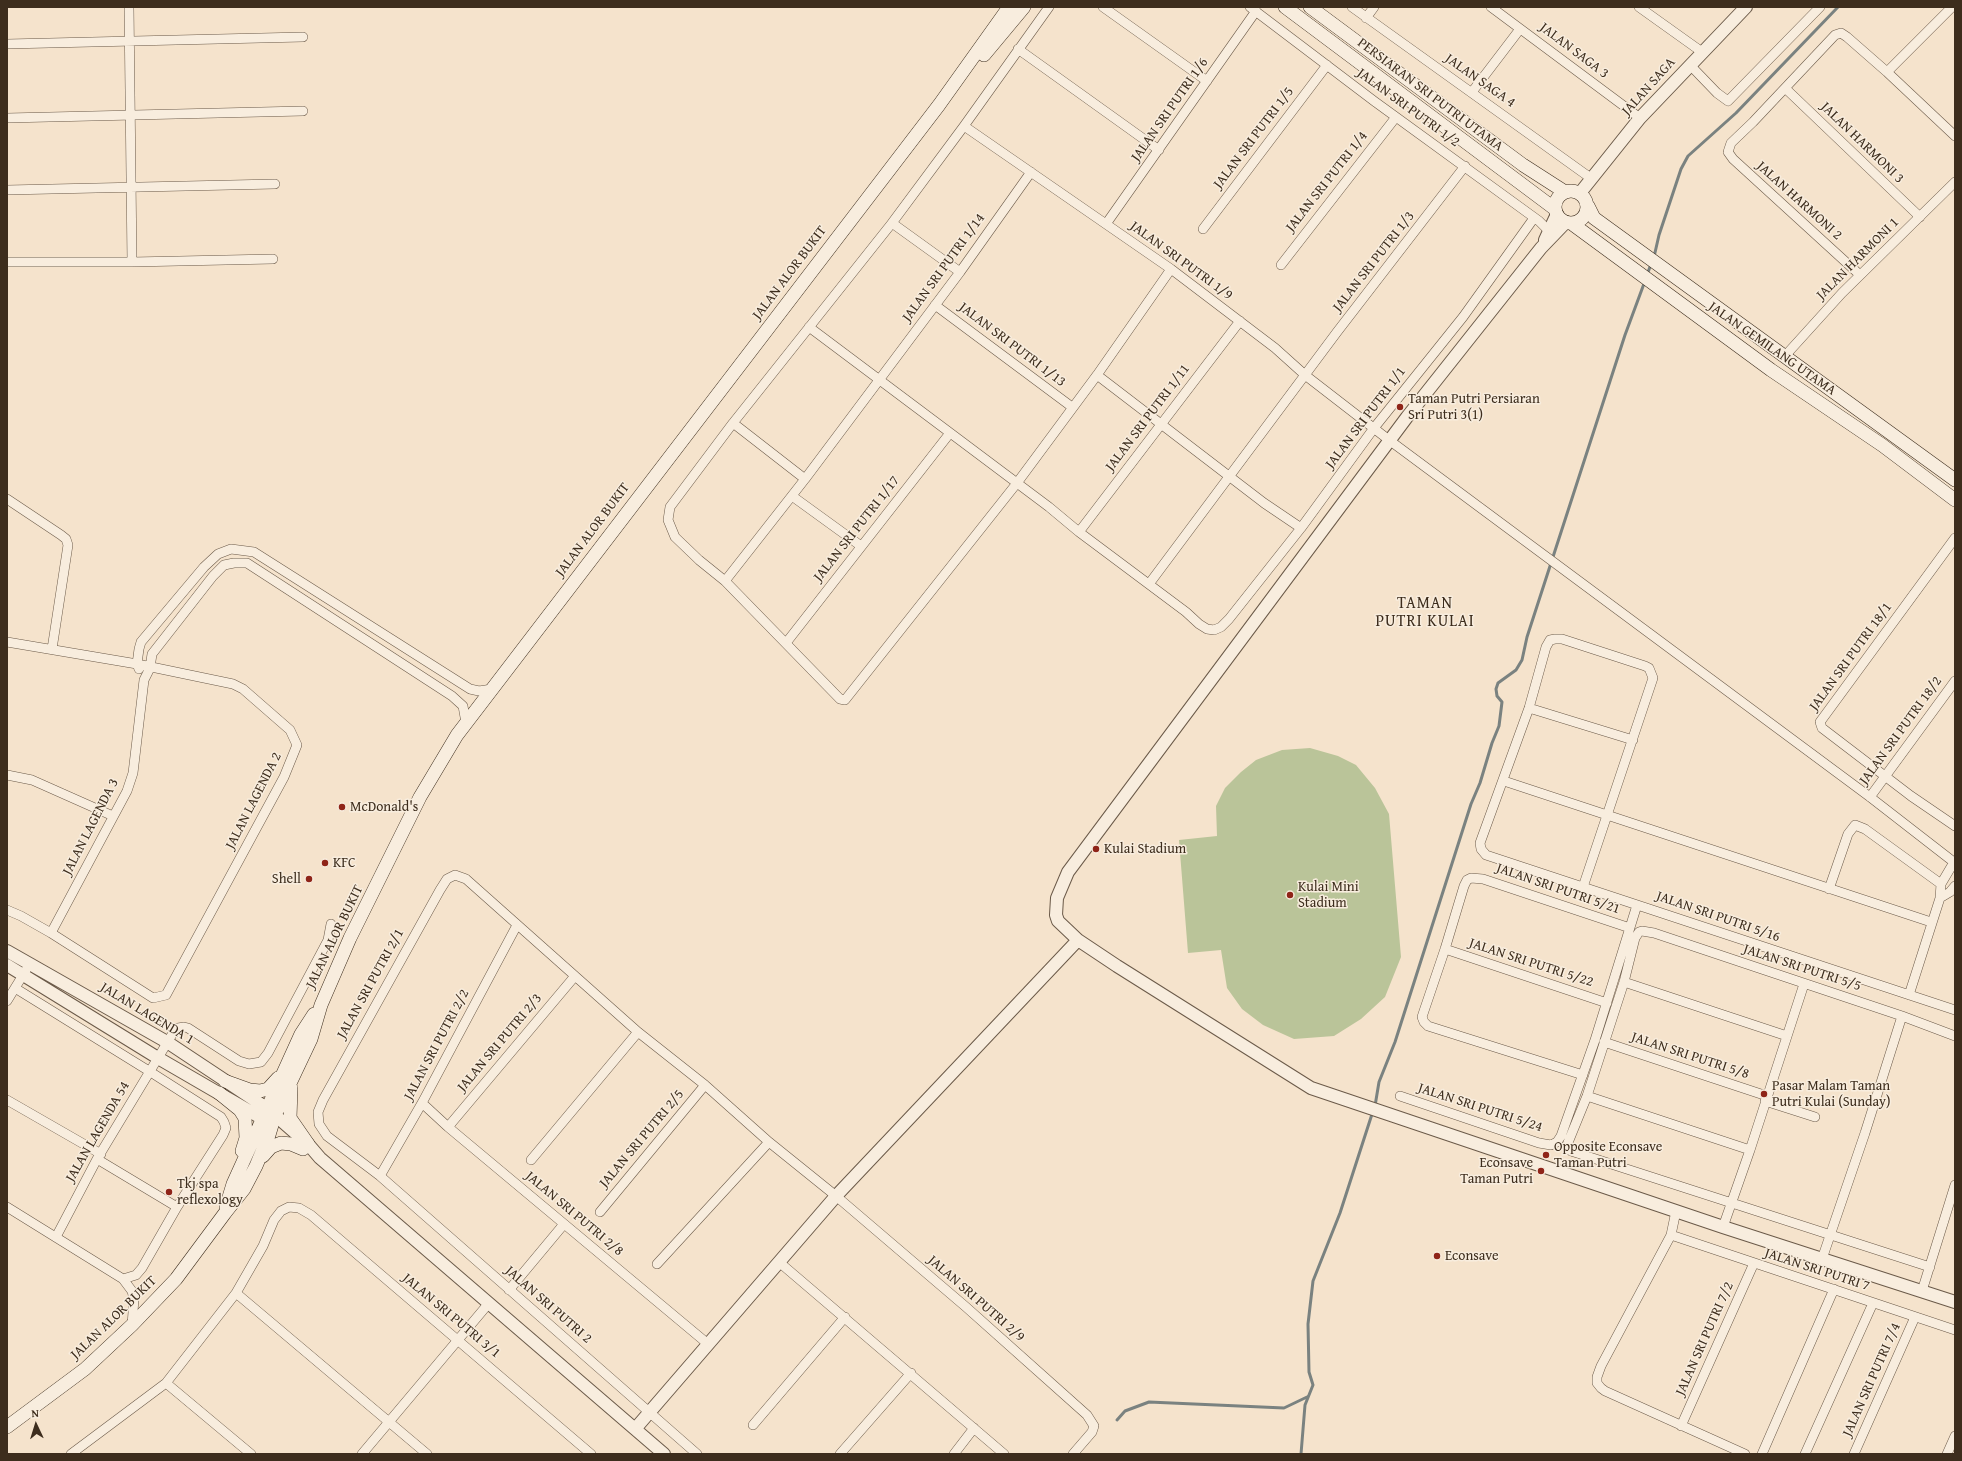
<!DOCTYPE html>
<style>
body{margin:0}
#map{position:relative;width:1962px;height:1461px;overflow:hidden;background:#f5e3cc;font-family:"Gentium Book Plus",serif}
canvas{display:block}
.frame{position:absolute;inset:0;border:8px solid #3d2d1d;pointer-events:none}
.north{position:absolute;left:16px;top:1405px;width:40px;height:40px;-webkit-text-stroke:3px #f8edde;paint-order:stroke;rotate:356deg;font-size:11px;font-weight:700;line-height:16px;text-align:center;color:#3d2d1d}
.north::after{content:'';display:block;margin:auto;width:14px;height:18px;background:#3d2d1d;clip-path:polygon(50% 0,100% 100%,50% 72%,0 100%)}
</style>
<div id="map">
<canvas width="1962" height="1461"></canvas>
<div class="frame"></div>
<div class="north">N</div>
</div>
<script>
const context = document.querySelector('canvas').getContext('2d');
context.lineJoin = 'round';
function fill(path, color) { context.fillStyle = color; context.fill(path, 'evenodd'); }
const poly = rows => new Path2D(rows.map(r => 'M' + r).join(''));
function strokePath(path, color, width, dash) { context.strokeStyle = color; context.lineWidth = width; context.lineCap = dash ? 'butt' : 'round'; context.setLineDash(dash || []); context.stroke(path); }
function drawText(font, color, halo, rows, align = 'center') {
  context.font = font + ' "Gentium Book Plus",serif'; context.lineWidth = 3; context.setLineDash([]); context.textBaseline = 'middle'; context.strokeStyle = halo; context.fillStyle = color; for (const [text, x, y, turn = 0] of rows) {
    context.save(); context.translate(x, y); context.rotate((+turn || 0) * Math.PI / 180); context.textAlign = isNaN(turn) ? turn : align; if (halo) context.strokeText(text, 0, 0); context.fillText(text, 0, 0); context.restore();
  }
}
fill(poly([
 [1310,748,1338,756,1356,765,1375,788,1389,814,1401,957,1385,997,1361,1019,1334,1036,1294,1039,1263,1025,1242,1009,1227,988,1221,950,1188,953,1179,840,1217,836,1216,806,1225,788,1241,772,1256,760,1282,750]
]), '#bac499');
strokePath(poly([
 [1654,257,1659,235,1681,169,1688,156,1736,113,1838,7],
 [1647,275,1651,264],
 [1375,1106,1379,1082,1395,1042,1471,804,1480,783,1492,743,1499,726,1502,702,1497,696,1496,689,1498,683,1516,670,1522,660,1527,637,1625,335,1645,281],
 [1117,1420,1125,1411,1149,1402,1284,1408,1307,1397],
 [1301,1454,1305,1405,1313,1385,1309,1372,1308,1324,1313,1281,1340,1213,1373,1111]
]), '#7a8280', 3);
const minor = poly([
 [129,7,132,262],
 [1049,7,964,126,892,223,733,423,670,507,668,520,675,537,699,560,725,581,840,699,845,700,1017,483,1097,375,1171,269],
 [1103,7,1207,81],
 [1250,7,1374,101,1539,221,1549,231],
 [1352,7,1592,179],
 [1491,7,1640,118],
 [1639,7,1702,52],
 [1366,18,1374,7],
 [7,44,303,37],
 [1018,49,1159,150],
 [1690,65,1717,93,1728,101,1820,7],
 [1887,72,1952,7],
 [1785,88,1920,217],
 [1472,92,1520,29],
 [7,118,303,111],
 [964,126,1171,269,1275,348,1305,375,1389,440,1870,797,1955,863],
 [7,190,275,184],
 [892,223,960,272],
 [1106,224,1256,11],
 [1203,229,1327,65],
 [7,262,132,262,273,259],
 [1281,265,1396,117],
 [1860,275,1733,159,1728,152,1731,143,1753,122,1835,35,1841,33,1847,37,1887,72,1955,136],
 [935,305,1072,407],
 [809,327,1049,507,1079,532,1186,612,1199,624,1207,629,1214,630,1221,627,1229,619,1301,528,1374,428,1463,317,1534,218],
 [1784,357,1842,293,1955,182],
 [1097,375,1264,503,1301,528],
 [733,423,805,479],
 [792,496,861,546],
 [7,499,61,535,66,539,68,545,52,649],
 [1079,532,1240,321],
 [1955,538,1820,722,1822,728,1911,796,1955,826],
 [725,581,805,479,960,272,1031,172],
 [1149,584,1337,332,1465,166],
 [7,642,137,664,233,684,243,689,290,730,297,745,284,777,166,995,153,998,51,933,21,916,7,910],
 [786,643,950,433],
 [139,669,137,664,139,649,141,642,204,567,218,554,231,549,254,552,470,689,479,691,492,689],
 [1529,708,1633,740],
 [7,775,32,780,113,816],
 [1504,781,1931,922],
 [1870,797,1955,681],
 [1583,887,1653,678,1649,668,1645,666,1562,639,1555,639,1550,640,1546,647,1529,708,1480,843,1481,849,1486,855,1955,1010],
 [1829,889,1848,834,1855,825,1865,829,1941,884],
 [1940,898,1950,892,1955,886],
 [51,933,127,791,133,773,144,680,150,668,152,654,213,576,224,565,234,563,247,563,452,696,463,706,466,723],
 [1445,949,1607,1003],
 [1624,982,1787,1036],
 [15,988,149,1071,221,1117,224,1122,226,1128,223,1135,177,1207,142,1268,136,1275,123,1279],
 [1909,995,1940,898,1941,884,1954,862],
 [7,1001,26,970],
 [1604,1042,1767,1096],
 [1583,1075,1428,1026,1424,1022,1422,1017,1424,1011,1445,949,1464,886,1467,880,1471,878,1483,879,1630,928],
 [1400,1096,1539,1143,1551,1145,1557,1142,1561,1136,1595,1040,1637,905],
 [1587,1096,1750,1150],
 [7,1100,101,1154],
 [1765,1101,1815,1117],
 [422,1103,448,1127,708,1344],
 [448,1127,575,976],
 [97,1159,177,1207],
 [531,1160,638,1032],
 [380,1176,422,1103,517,925],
 [7,1207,123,1279,132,1291,134,1299,132,1325],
 [1676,1211,1671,1235,1601,1366,1597,1377,1597,1383,1601,1388,1605,1391,1745,1454],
 [600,1212,705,1085],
 [1723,1227,1750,1150,1804,984],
 [1671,1235,1955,1330],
 [56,1237,97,1159,173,1033,178,1028,184,1027,188,1028,239,1061,249,1064,261,1062,268,1053,328,940,331,924],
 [1822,1259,1865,1133,1902,1016],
 [779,1262,1004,1454],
 [657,1264,769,1142],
 [1930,1267,1574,1152,1569,1150,1567,1145,1587,1096,1624,982,1635,938,1639,932,1642,931,1654,933,1902,1016,1955,1036],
 [509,1290,564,1224],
 [1922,1291,1955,1185],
 [236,1293,427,1454],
 [166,1383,251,1454],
 [753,1425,845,1317],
 [1681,1426,1754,1263],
 [71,1454,166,1383,236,1293,263,1246,274,1220,281,1211,289,1207,299,1208,311,1215,591,1454],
 [362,1454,489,1303],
 [697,1454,380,1176,327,1136,319,1124,318,1112,323,1100,440,890,447,879,455,875,466,879,638,1032,705,1085,769,1142,836,1196,966,1307,1087,1415,1094,1426,1092,1432,1073,1454],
 [840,1454,911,1373],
 [954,1454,974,1428],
 [1762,1454,1834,1289],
 [1805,1454,1873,1303],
 [1854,1454,1915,1317],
 [1947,1454,1955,1436]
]);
const tertiary = poly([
 [1580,193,1640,118,1746,7],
 [1566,222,1541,248,1407,417,1068,872,1057,898,1056,915,1058,921,1078,940,1117,966,1311,1088,1723,1227,1955,1302],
 [1545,240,1557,214],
 [7,951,167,1042,268,1109,308,1144,320,1158,664,1454],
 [7,965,158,1058,270,1123],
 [635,1429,836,1196,1078,940]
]);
const secondary = poly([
 [1285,7,1555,209],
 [1310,7,1523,165,1565,192],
 [984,55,1024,7],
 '1555 207a16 16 0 1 1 32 0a16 16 0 1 1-32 0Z',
 [1588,206,1594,218,1955,480],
 [1571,223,1771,370,1882,445,1955,500],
 [225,1081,250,1090,260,1091,268,1089,278,1078],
 [291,1088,290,1118,308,1144],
 [219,1093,240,1110,245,1118,246,1138,242,1151],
 [263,1156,271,1147,281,1143,291,1144,303,1149],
 [226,1207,233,1184,301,1034,314,1014],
 [7,1427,85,1369,132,1325,176,1279,225,1213,244,1189,256,1166,269,1135,275,1115,311,1039,321,1005,350,938,420,797,457,735,939,105,1009,7]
]);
strokePath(minor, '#6b5a49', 10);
strokePath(tertiary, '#6b5a49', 14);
strokePath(secondary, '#3d2d1d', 14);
strokePath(minor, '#f8edde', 9);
strokePath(tertiary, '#f8edde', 12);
strokePath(secondary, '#f8edde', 13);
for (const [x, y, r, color] of [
 [1400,407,4,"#8f2418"],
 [342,807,4,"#8f2418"],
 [1096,849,4,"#8f2418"],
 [325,863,4,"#8f2418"],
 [309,879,4,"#8f2418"],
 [1290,895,4,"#8f2418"],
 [1764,1094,4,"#8f2418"],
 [1546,1155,4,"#8f2418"],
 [1541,1171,4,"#8f2418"],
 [169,1192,4,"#8f2418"],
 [1437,1256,4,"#8f2418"]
]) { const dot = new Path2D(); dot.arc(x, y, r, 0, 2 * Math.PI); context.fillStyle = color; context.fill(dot); strokePath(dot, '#f8edde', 1.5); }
drawText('14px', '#3d2d1d', '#f8edde', [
 ["JALAN SAGA 3",1574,51,37],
 ["JALAN SAGA 4",1480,81,35],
 ["JALAN SAGA",1649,87,-48],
 ["PERSIARAN SRI PUTRI UTAMA",1430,95,37],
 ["JALAN SRI PUTRI 1/2",1408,108,36],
 ["JALAN SRI PUTRI 1/6",1170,110,-55],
 ["JALAN SRI PUTRI 1/5",1254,138,-53],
 ["JALAN HARMONI 3",1862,143,44],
 ["JALAN SRI PUTRI 1/4",1327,182,-52],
 ["JALAN HARMONI 2",1799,201,42],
 ["JALAN HARMONI 1",1858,259,-45],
 ["JALAN SRI PUTRI 1/9",1181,261,36],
 ["JALAN SRI PUTRI 1/3",1374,262,-52],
 ["JALAN SRI PUTRI 1/14",944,268,-54],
 ["JALAN ALOR BUKIT",790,273,-53],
 ["JALAN SRI PUTRI 1/13",1012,345,37],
 ["JALAN GEMILANG UTAMA",1772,349,35],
 ["JALAN SRI PUTRI 1/11",1148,418,-53],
 ["JALAN SRI PUTRI 1/1",1366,418,-53],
 ["JALAN SRI PUTRI 1/17",857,529,-52],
 ["JALAN ALOR BUKIT",593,530,-53],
 ["JALAN SRI PUTRI 18/1",1851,657,-54],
 ["JALAN SRI PUTRI 18/2",1901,731,-54],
 ["JALAN LAGENDA 2",254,801,-63],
 ["JALAN LAGENDA 3",91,827,-63],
 ["JALAN SRI PUTRI 5/21",1558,889,19],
 ["JALAN SRI PUTRI 5/16",1718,917,19],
 ["JALAN ALOR BUKIT",335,937,-64],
 ["JALAN SRI PUTRI 5/22",1531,963,18],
 ["JALAN SRI PUTRI 5/5",1802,968,18],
 ["JALAN SRI PUTRI 2/1",371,984,-61],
 ["JALAN LAGENDA 1",147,1014,31],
 ["JALAN SRI PUTRI 2/3",500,1043,-50],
 ["JALAN SRI PUTRI 2/2",437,1045,-62],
 ["JALAN SRI PUTRI 5/8",1690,1056,18],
 ["JALAN SRI PUTRI 5/24",1480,1108,18],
 ["JALAN LAGENDA 54",98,1132,-60],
 ["JALAN SRI PUTRI 2/5",642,1139,-50],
 ["JALAN SRI PUTRI 2/8",574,1214,40],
 ["JALAN SRI PUTRI 7",1817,1270,18],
 ["JALAN SRI PUTRI 2/9",976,1299,41],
 ["JALAN SRI PUTRI 2",548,1305,41],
 ["JALAN SRI PUTRI 3/1",451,1316,40],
 ["JALAN ALOR BUKIT",114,1318,-44],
 ["JALAN SRI PUTRI 7/2",1705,1339,-66],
 ["JALAN SRI PUTRI 7/4",1872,1380,-66]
]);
drawText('14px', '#3d2d1d', '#f8edde', [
 ["Taman Putri Persiaran",1408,399],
 ["Sri Putri 3(1)",1408,415],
 ["McDonald's",350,807],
 ["Kulai Stadium",1104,849],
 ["KFC",333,863],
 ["Shell",301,879,"right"],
 ["Kulai Mini",1298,887],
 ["Stadium",1298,903],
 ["Pasar Malam Taman",1772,1086],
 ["Putri Kulai (Sunday)",1772,1102],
 ["Opposite Econsave",1554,1147],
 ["Taman Putri",1554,1163],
 ["Econsave",1533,1163,"right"],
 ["Taman Putri",1533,1179,"right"],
 ["Tkj spa",177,1184],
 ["reflexology",177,1200],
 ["Econsave",1445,1256]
], 'left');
context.letterSpacing = '1px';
drawText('16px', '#3d2d1d', '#f8edde', [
 ["TAMAN",1425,604],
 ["PUTRI KULAI",1425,622]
]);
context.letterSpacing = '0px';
</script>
